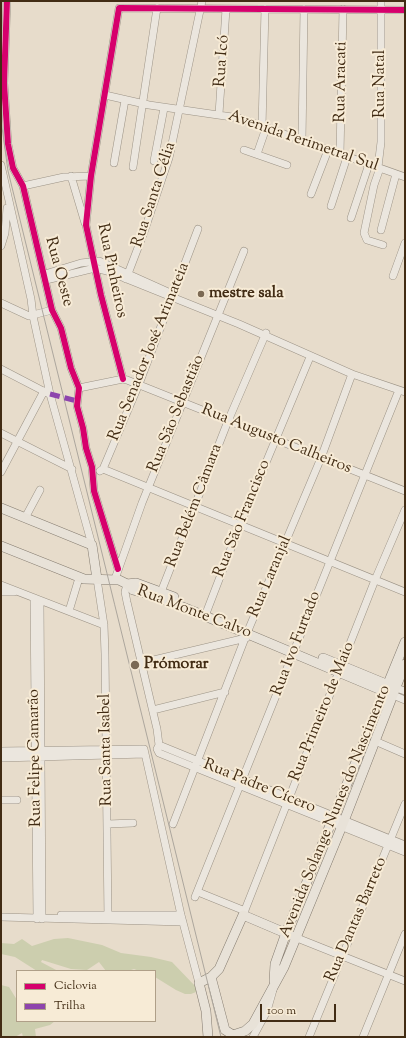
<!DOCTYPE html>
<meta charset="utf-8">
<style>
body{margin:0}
#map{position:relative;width:406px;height:1038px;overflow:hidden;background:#e7dccb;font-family:"Sorts Mill Goudy",serif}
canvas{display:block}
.frame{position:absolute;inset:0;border:2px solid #422c14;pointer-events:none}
.legend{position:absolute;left:16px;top:970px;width:140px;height:52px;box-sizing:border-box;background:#f7ebd6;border:1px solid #af9f88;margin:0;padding:5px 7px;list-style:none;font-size:12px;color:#422c14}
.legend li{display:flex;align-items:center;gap:8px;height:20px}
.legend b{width:20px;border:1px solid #af9f88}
.scale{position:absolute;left:260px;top:1004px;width:76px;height:18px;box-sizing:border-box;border:2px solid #422c14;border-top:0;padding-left:5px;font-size:12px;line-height:14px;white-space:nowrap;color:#422c14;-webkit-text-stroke:3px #f7ebd6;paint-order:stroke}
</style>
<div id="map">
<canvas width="406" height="1038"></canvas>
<div class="frame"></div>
<ul class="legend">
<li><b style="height:5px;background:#d6006c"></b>Ciclovia</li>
<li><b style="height:5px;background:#8e44ad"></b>Trilha</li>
</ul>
<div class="scale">100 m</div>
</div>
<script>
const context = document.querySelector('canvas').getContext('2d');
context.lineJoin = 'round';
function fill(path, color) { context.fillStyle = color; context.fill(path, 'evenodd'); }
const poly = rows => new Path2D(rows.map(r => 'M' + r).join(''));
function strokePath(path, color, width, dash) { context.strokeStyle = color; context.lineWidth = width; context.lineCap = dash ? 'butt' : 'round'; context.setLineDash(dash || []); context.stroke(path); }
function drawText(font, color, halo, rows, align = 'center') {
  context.font = font + ' "Sorts Mill Goudy",serif'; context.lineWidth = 4; context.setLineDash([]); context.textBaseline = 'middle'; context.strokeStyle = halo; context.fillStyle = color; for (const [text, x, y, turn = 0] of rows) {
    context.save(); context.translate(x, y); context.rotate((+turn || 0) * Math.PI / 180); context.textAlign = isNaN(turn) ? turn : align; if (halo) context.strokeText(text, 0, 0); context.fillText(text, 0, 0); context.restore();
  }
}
fill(poly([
 [68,938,102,945,121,953,151,957,172,962,196,987,196,992,191,994,185,994,176,990,155,977,155,971,139,971,134,969,128,971,106,971,99,962,87,970,71,969,42,960,41,962,58,971,37,971,15,957,1,954,1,943,14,944,22,939,32,946,54,939],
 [1,985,9,987,17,1000,17,1021,55,1021,50,1025,35,1029,36,1037,23,1037,22,1033,15,1037,1,1037]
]), '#ccceae');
const minor = poly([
 [7,1,4,83,8,144,13,168,23,186,52,310,61,328,71,368,79,388,77,406,83,428,86,448,92,467,94,491,118,569],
 [105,95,149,105,239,118,405,177],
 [219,114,226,9],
 [262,127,265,9],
 [302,140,304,9],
 [244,150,287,165],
 [257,154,266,128],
 [340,154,343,9],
 [154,161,164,108],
 [114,163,125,100],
 [1,165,31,299,33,316,50,394,92,545],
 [133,167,157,8],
 [378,167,381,142,381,1],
 [380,168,374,185,364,233,367,240,383,245],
 [71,176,85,223],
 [23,186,64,177,91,176],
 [311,194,328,150],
 [331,206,347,157],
 [351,218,369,164],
 [381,230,396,174],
 [1,246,5,233,7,208],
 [45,274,81,263,99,261,168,292],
 [393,276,405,243],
 [126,279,144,232,169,158,202,1],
 [46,280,95,268,107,271,239,324,352,374,405,392],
 [1,303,29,316,52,310],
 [1,369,49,394],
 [123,379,101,295,86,225,91,176,119,8,405,10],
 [79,388,123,379,127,380,405,491],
 [1,433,72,469],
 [103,469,405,592],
 [100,471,103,469,139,384,198,229],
 [1,472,44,391],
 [25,518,40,490],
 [97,579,104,625,105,654,108,920],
 [115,579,142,503,244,251],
 [127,584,125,592,127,602,157,729,159,745,157,749,159,753,405,852],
 [1,585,104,625],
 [1,592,14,592],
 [161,592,228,421,266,333],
 [34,598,37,919],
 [40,601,42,919],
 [69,611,79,578],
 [205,616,240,525,310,357],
 [141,663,246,638],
 [396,688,405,691],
 [393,695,405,700],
 [153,710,225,692],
 [375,741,405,754],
 [159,745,405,845],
 [1,751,144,749,181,915,199,983],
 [1,758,145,754],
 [1,800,17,800],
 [108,824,133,823],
 [173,824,247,633,321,458,352,374],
 [198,892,245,911],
 [195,897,399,390],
 [61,915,181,915],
 [243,915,375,580,405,510],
 [1,917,183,922],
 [297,938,405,981],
 [253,1037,267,1011,273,990],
 [309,1037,405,804],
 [363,1037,405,934]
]);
const major = poly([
 [1,508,92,545,97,579],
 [1,546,84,579,119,580,127,584,133,590,155,596,205,616,393,695],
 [127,584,136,583,174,597],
 [323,658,391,686],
 [211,977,225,1030,233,1035,245,1031,253,1024,284,967,344,821,405,664],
 [274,981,275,964,286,933,405,642],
 [208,1037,206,1011,199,983,211,977,219,969,243,915,290,935]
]);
strokePath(minor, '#9c9386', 8);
strokePath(major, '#847b6f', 10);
strokePath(minor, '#ebe6de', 7);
strokePath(major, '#e8e2d8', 9);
strokePath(poly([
 [1,45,2,1],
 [1,120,8,171,221,1037]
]), '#aca69d', 1);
strokePath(poly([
 [50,394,77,401]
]), '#8e44ad', 5, [10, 5]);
strokePath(poly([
 [7,1,4,83,8,144,13,168,23,186,52,310,61,328,71,368,79,388,77,406,83,428,86,448,92,467,94,491,118,569],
 [123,379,101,295,86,225,91,176,119,8,405,10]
]), '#d6006c', 6);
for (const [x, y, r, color] of [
 [201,294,4,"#7c6a54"],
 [135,665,5,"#7c6a54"]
]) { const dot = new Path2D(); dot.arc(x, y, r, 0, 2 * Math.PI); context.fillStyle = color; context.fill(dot); strokePath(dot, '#f7ebd6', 1.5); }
drawText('16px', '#422c14', '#f7ebd6', [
 ["Rua Icó",223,61,-86],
 ["Rua Aracati",342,82,-89],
 ["Rua Natal",381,84,-90],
 ["Avenida Perimetral Sul",303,142,19],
 ["Rua Santa Célia",155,195,-72],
 ["Rua Pinheiros",111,271,78],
 ["Rua Oeste",58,272,75],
 ["Rua Senador José Arimateia",150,352,-68],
 ["Rua São Sebastião",177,414,-68],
 ["Rua Augusto Calheiros",276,440,22],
 ["Rua Belém Câmara",195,506,-69],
 ["Rua São Francisco",243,519,-68],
 ["Rua Laranjal",271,577,-67],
 ["Rua Monte Calvo",194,613,21],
 ["Rua Ivo Furtado",297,644,-69],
 ["Rua Primeiro de Maio",323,712,-68],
 ["Rua Santa Isabel",107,750,-91],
 ["Rua Felipe Camarão",36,758,-91],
 ["Rua Padre Cícero",259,787,22],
 ["Avenida Solange Nunes do Nascimento",336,812,-68],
 ["Rua Dantas Barreto",357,920,-67]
]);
drawText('bold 16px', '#422c14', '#f7ebd6', [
 ["mestre sala",209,294],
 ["Prómorar",144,665]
], 'left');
</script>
